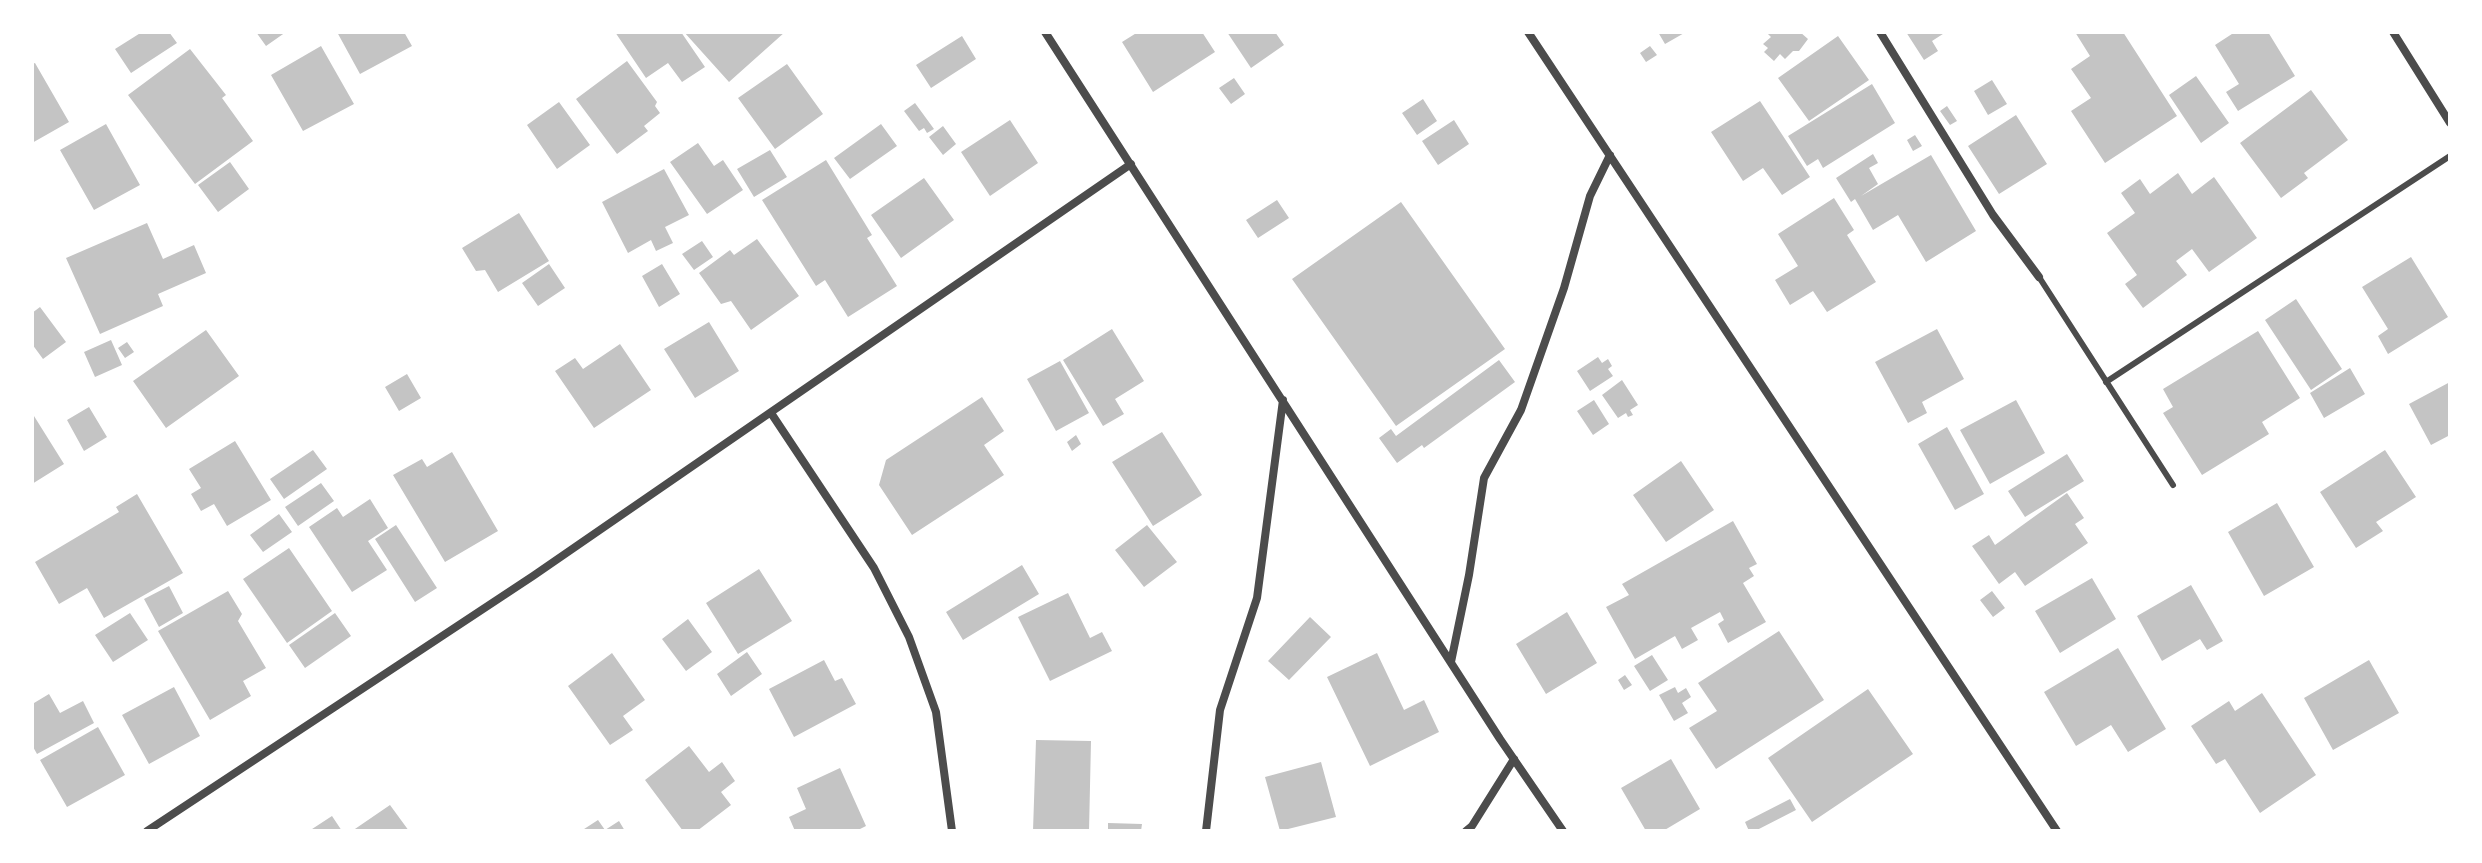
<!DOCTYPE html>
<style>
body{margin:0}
#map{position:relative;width:2482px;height:863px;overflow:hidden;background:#fff;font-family:"Varela Round",sans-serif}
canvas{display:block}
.frame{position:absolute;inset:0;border:34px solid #fff;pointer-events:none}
</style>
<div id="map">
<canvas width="2482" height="863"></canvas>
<div class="frame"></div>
</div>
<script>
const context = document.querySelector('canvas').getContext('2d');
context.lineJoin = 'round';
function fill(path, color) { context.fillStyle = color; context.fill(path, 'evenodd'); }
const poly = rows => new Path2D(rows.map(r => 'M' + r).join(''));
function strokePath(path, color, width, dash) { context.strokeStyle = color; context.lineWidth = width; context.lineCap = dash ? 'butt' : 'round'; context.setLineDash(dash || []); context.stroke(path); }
fill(poly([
 [142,32,169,32,177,43,131,73,115,49],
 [256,32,286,32,266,46],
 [337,32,404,32,412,46,360,74],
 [615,32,681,32,705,67,682,82,668,63,646,78],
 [684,32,785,32,729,82],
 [1138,32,1202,32,1215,52,1153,92,1122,42],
 [1227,32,1275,32,1284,45,1251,68],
 [1658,32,1686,32,1665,44],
 [1766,32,1800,32,1808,39,1799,51,1793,51,1785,59,1780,54,1774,61,1764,52,1768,48,1763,44,1771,37],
 [1906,32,1946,32,1932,41,1938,51,1924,60],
 [2075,32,2123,32,2177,116,2105,163,2071,111,2091,98,2071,69,2090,56],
 [2235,32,2268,32,2295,76,2238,111,2226,92,2239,84,2215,45],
 [962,36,976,59,931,88,916,65],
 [1838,36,1869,80,1809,121,1778,78],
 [321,46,354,104,303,131,271,75],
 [1650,46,1657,55,1646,62,1640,53],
 [190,49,226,95,222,98,253,141,195,184,128,95],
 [627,61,657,102,655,106,660,113,644,126,648,131,617,154,576,99],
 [35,63,69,122,32,143,32,64],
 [787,64,823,114,775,149,738,98],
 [2196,76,2229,123,2201,143,2169,95],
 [1234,78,1245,94,1231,104,1219,88],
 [1992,80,2007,104,1988,115,1974,91],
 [1872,84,1895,123,1823,168,1818,159,1807,166,1788,136],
 [2311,90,2348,140,2304,173,2308,178,2281,198,2240,143],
 [1423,99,1437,121,1417,135,1402,113],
 [1760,101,1810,177,1782,195,1763,168,1743,181,1711,132],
 [559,102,590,145,557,169,527,125],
 [915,103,934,129,927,133,924,128,919,131,904,111],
 [1947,106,1957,121,1950,125,1940,111],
 [2016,115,2047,164,1999,194,1968,146],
 [1010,120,1038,163,990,196,961,152],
 [1454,120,1469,144,1438,165,1422,141],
 [106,124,140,185,94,210,60,150],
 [881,124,897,146,850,179,834,158],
 [943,126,956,144,943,155,929,137],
 [1915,135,1922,146,1913,151,1907,140],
 [698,143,714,166,723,160,743,190,707,214,670,162],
 [770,150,787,177,754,197,737,169],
 [1873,154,1878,163,1869,168,1878,184,1861,196,1931,155,1976,231,1926,262,1898,215,1873,230,1855,199,1851,202,1836,178],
 [826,160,872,235,867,238,897,286,848,317,825,280,816,286,762,200],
 [230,162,249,189,218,212,198,185],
 [664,169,689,215,665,227,673,243,656,251,651,240,628,253,602,202],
 [2178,173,2192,194,2214,177,2257,238,2209,272,2192,249,2176,261,2187,275,2143,308,2125,284,2137,275,2107,233,2135,213,2121,193,2140,179,2150,194],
 [924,178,954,220,901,258,871,215],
 [1834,198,1854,230,1847,235,1876,282,1827,312,1813,291,1790,305,1775,280,1798,266,1778,234],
 [1277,200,1289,218,1258,238,1246,220],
 [1401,202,1505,349,1396,426,1292,279],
 [519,213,549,261,498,292,485,270,476,271,462,248],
 [147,223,163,259,194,245,206,273,158,294,163,306,100,334,66,258],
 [757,239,799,296,751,330,731,301,721,304,699,273,730,250,734,255],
 [702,241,713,257,694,270,682,254],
 [2411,257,2448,317,2388,354,2378,336,2388,329,2362,287],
 [549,264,565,288,538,306,522,283],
 [662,264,680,294,659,307,642,276],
 [2296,299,2342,369,2311,390,2265,320],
 [40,307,66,342,43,359,32,344,32,313],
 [709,322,739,371,695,398,664,349],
 [1112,329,1144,381,1115,399,1124,414,1103,426,1063,360],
 [1937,329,1964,379,1922,402,1927,413,1908,423,1875,362],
 [206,330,239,376,166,428,133,381],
 [2258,331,2300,398,2262,422,2269,434,2202,475,2163,413,2173,407,2163,389],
 [111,340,122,365,95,377,84,352],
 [127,342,134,352,125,358,118,348],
 [620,344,651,390,594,428,555,371,575,358,583,369],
 [1598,357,1602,363,1608,359,1612,366,1608,369,1613,376,1590,391,1577,371],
 [1499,360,1515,382,1424,448,1422,445,1397,463,1379,438,1391,429,1396,436],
 [1060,361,1089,413,1056,431,1027,379],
 [2350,368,2365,394,2324,418,2310,393],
 [407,374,421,398,399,411,385,387],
 [1622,380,1638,405,1630,410,1633,415,1628,417,1626,413,1618,418,1602,395],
 [2450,382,2450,435,2431,445,2409,404],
 [982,397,1004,431,984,445,1004,475,912,535,879,485,886,460],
 [1594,400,1609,424,1593,435,1577,411],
 [2016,400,2045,453,1990,484,1960,430],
 [89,407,107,437,84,451,67,420],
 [34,416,64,464,32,484,32,418],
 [1947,427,1984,494,1955,510,1918,444],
 [1162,432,1202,495,1153,526,1112,462],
 [1076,435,1081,444,1072,451,1067,442],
 [235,441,271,500,227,526,214,504,201,511,191,494,201,488,189,469],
 [313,450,327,469,284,499,270,479],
 [2385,450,2416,497,2376,522,2383,531,2356,548,2320,492],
 [452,452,498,531,445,562,393,475,422,459,427,467],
 [2067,454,2084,481,2025,517,2008,491],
 [1681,461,1714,510,1666,542,1633,495],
 [321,483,334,501,298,526,285,507],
 [2067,493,2084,518,2075,524,2088,543,2025,586,2015,572,1999,584,1972,546,1989,535,1995,545],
 [137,494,183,573,104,618,87,588,59,604,35,562,119,512,116,507],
 [370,499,388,528,368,541,387,570,352,592,309,527,337,508,343,517],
 [2277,503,2314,567,2264,596,2228,532],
 [279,514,292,532,263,552,250,535],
 [1733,521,1757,564,1749,568,1754,576,1743,583,1766,622,1728,643,1718,624,1724,620,1720,612,1691,628,1698,640,1682,649,1675,636,1635,659,1606,607,1629,595,1622,584],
 [396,525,437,588,415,602,375,539],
 [1147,525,1177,562,1144,587,1115,550],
 [289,548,332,611,287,643,243,579],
 [1022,565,1039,594,963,640,946,612],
 [759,569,792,621,738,654,706,603],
 [2092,578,2116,619,2060,653,2035,611],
 [2191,585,2223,641,2207,650,2200,639,2162,661,2137,616],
 [169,586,183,613,159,627,144,599],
 [228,591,242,614,238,621,266,668,243,681,251,696,210,720,158,631],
 [1992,591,2005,608,1993,617,1980,600],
 [1068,593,1090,638,1102,632,1112,651,1050,681,1018,617],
 [1567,612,1597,663,1546,694,1516,644],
 [130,613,148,640,113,662,95,635],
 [335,613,351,636,305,668,289,645],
 [1310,617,1331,637,1289,680,1268,661],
 [688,619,712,652,686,671,662,639],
 [1779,631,1824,700,1716,769,1689,728,1717,711,1698,683],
 [2118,648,2166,729,2128,752,2111,725,2076,746,2044,692],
 [747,652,762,674,731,696,717,674],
 [612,653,645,700,623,716,633,730,610,745,568,686],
 [1377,653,1404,710,1424,700,1439,732,1370,766,1327,677],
 [1652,655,1668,680,1650,691,1634,666],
 [824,660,835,681,842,678,856,704,794,737,769,689],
 [2369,660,2399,713,2333,750,2304,698],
 [1625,675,1632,685,1624,690,1618,680],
 [174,687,200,736,149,764,122,715],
 [1675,687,1678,693,1686,688,1691,697,1682,703,1688,713,1674,721,1659,695],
 [1868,689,1913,754,1812,822,1768,758],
 [2262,693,2316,775,2260,813,2225,759,2216,764,2191,726,2229,701,2235,711],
 [49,694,60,713,83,701,94,723,37,754,32,745,32,698,34,703],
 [98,727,125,775,67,807,40,760],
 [1036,740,1091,741,1089,831,1033,831],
 [689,746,709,772,722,762,735,781,721,792,731,805,697,831,683,831,645,780],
 [1671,759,1700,809,1663,831,1646,831,1621,788],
 [1321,762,1336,817,1280,831,1265,777],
 [840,768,866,826,856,831,795,831,789,817,806,809,797,788],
 [1790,799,1796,810,1755,831,1749,831,1745,822],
 [390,805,409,831,352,831],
 [332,816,342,831,309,831],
 [598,820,605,830,619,821,625,831,581,831],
 [1108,823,1142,824,1141,831,1108,831]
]), '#c4c4c4');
strokePath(poly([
 [2039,277,2173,485],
 [2106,382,2450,156]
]), '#4c4c4c', 6);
strokePath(poly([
 [1045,32,1500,739,1563,831],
 [1528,32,2057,831],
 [1880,32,1993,215,2039,277],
 [2393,32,2450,123],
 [771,413,874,568,909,637,936,712,952,831],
 [1451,662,1469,575,1484,478,1521,410,1564,288,1590,196,1610,155],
 [147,831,533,576,1131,164],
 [1206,831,1220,710,1257,598,1283,400],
 [1466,831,1472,826,1514,759]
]), '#4c4c4c', 8);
</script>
